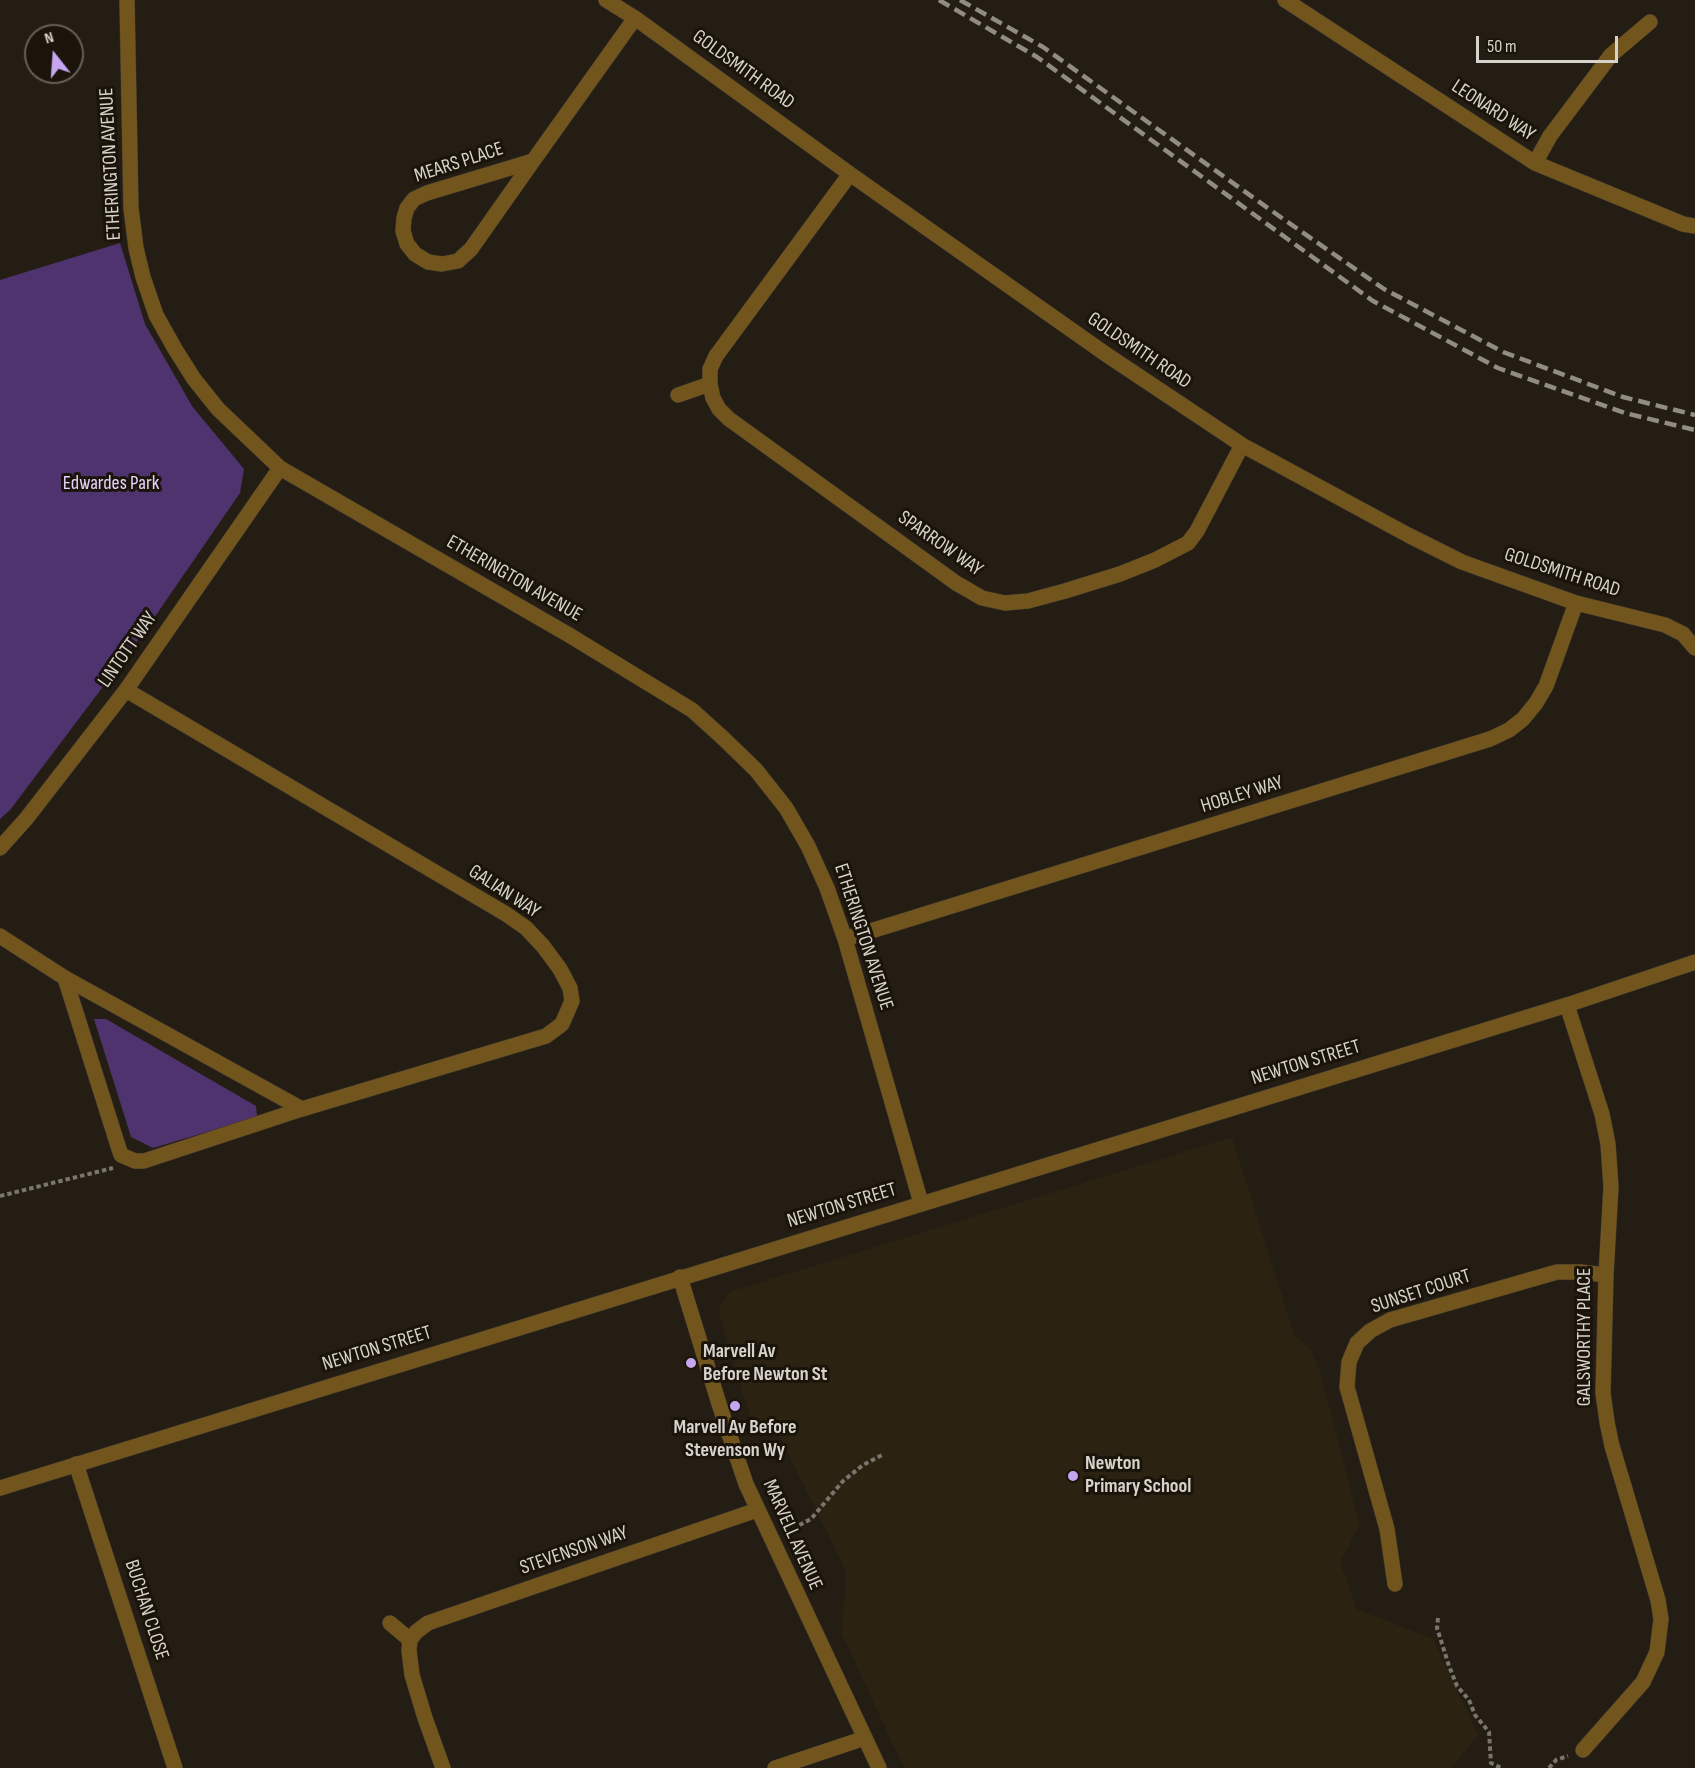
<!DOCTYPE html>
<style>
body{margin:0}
#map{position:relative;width:1695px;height:1768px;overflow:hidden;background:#231d13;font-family:"Sofia Sans Condensed",sans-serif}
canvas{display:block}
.north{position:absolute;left:24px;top:24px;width:60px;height:60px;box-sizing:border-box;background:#1a140a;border:2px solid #666058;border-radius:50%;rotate:343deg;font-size:16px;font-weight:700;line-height:24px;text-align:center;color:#d7d3cc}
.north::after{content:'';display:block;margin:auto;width:21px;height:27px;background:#c6a6f0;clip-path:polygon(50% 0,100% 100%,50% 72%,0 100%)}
.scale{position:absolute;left:1476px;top:36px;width:142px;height:27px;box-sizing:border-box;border:3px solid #d7d3cc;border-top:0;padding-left:8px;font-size:18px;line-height:21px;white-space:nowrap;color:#d7d3cc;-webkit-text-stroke:4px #1a140a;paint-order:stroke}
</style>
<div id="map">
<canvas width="1695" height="1768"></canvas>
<div class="north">N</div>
<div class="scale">50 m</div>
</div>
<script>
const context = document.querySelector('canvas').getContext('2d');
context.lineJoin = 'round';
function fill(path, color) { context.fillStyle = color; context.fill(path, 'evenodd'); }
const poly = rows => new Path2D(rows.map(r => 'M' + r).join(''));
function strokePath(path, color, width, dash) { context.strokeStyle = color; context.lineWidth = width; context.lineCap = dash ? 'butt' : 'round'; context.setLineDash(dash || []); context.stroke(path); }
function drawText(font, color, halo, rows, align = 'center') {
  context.font = font + ' "Sofia Sans Condensed",sans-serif'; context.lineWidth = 6; context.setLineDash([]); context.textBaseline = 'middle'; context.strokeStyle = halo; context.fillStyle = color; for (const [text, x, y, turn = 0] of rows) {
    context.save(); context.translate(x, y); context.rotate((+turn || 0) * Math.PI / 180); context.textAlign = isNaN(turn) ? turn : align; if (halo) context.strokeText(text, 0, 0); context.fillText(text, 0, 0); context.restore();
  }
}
fill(poly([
 [1232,1137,1295,1337,1311,1349,1320,1372,1360,1525,1340,1562,1357,1609,1433,1639,1478,1735,1451,1768,904,1768,842,1634,846,1573,835,1548,775,1428,763,1428,752,1424,718,1311,729,1292]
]), '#2c2212');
fill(poly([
 [120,243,145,324,192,406,244,469,240,493,145,631,10,810,0,819,0,280],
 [94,1019,106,1019,256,1106,257,1117,153,1148,131,1137]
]), '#4f336f');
const minor = poly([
 [127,0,131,208,136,248,143,277,156,315,175,349,194,379,218,409,280,468,569,635,692,710,723,738,756,770,786,808,808,846,827,888,845,939,921,1203],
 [606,0,635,18,850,174,1107,355,1242,445,1408,535,1462,562,1576,603,1665,625,1683,634,1695,648],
 [1285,0,1535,163,1683,224,1695,226],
 [533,161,427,193,414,199,407,208,404,218,403,231,407,244,415,254,428,262,442,264,458,261,471,249,533,161,635,18],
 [1535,163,1550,136,1611,55,1650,22],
 [850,174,716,356,710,369,710,384,713,398,719,409,729,419,956,583,982,598,1005,603,1028,601,1065,591,1120,574,1155,560,1188,543,1197,531,1242,445],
 [678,395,710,384],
 [0,848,26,819,126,690,280,468],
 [0,936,65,978,302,1109],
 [845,939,1490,739,1509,730,1523,719,1536,703,1546,686,1576,603],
 [65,978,119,1149,121,1155,135,1161,144,1161,302,1109,546,1036,562,1024,572,1001,570,988,560,969,543,946,526,928,506,914,126,690],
 [1567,1005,1602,1114,1608,1144,1611,1187,1606,1275,1603,1393,1607,1422,1612,1446,1658,1600,1661,1619,1657,1652,1643,1682,1583,1750],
 [76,1464,175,1768],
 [1395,1584,1387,1529,1347,1387,1349,1362,1357,1343,1370,1331,1390,1320,1557,1272,1580,1272,1606,1275],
 [390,1623,410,1640],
 [443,1768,425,1718,412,1675,409,1650,410,1640,416,1632,428,1623,757,1510],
 [775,1768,865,1738]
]);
const tertiary = poly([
 [680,1277,720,1407,746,1484,879,1768],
 [0,1488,1567,1005,1695,962]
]);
strokePath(minor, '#403a31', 16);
strokePath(tertiary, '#403a31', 16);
strokePath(poly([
 [0,1196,113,1168],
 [786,1532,811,1519,843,1481,863,1465,884,1454],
 [1438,1618,1437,1628,1449,1666,1457,1686,1469,1700,1475,1715,1489,1732,1491,1763,1501,1768],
 [1549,1768,1556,1760,1568,1756]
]), '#7a756d', 4, [4.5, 3]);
strokePath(minor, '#72541d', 15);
strokePath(tertiary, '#72541d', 15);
strokePath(poly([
 [939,0,1037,57,1373,301,1498,368,1625,413,1695,430],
 [960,0,1043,47,1279,216,1384,289,1503,352,1623,397,1695,415]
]), '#918d84', 4.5, [12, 6]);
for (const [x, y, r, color] of [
 [691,1363,6,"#c6a6f0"],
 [735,1406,6,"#c6a6f0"],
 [1073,1476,6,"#c6a6f0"]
]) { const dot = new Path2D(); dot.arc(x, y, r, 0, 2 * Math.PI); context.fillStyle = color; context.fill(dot); strokePath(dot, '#1a140a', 2); }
drawText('20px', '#d7d3cc', '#1a140a', [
 ["GOLDSMITH ROAD",743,70,36],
 ["LEONARD WAY",1493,111,33],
 ["MEARS PLACE",459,163,-18],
 ["ETHERINGTON AVENUE",111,164,-93],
 ["GOLDSMITH ROAD",1139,351,34],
 ["SPARROW WAY",940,544,35],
 ["GOLDSMITH ROAD",1562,573,18],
 ["ETHERINGTON AVENUE",514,579,30],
 ["LINTOTT WAY",128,650,-55],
 ["HOBLEY WAY",1242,795,-17],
 ["GALIAN WAY",504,892,33],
 ["ETHERINGTON AVENUE",863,937,72],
 ["NEWTON STREET",1306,1063,-17],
 ["NEWTON STREET",842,1206,-17],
 ["SUNSET COURT",1421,1292,-18],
 ["GALSWORTHY PLACE",1585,1337,-90],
 ["NEWTON STREET",377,1349,-17],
 ["MARVELL AVENUE",792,1535,66],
 ["STEVENSON WAY",574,1551,-19],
 ["BUCHAN CLOSE",146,1610,72]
]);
drawText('20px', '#e4d3fd', '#1a140a', [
 ["Edwardes Park",111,484]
]);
drawText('bold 20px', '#d7d3cc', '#1a140a', [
 ["Marvell Av",703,1352],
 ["Before Newton St",703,1375],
 ["Marvell Av Before",735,1428,"center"],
 ["Stevenson Wy",735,1451,"center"],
 ["Newton",1085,1464],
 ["Primary School",1085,1487]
], 'left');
</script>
